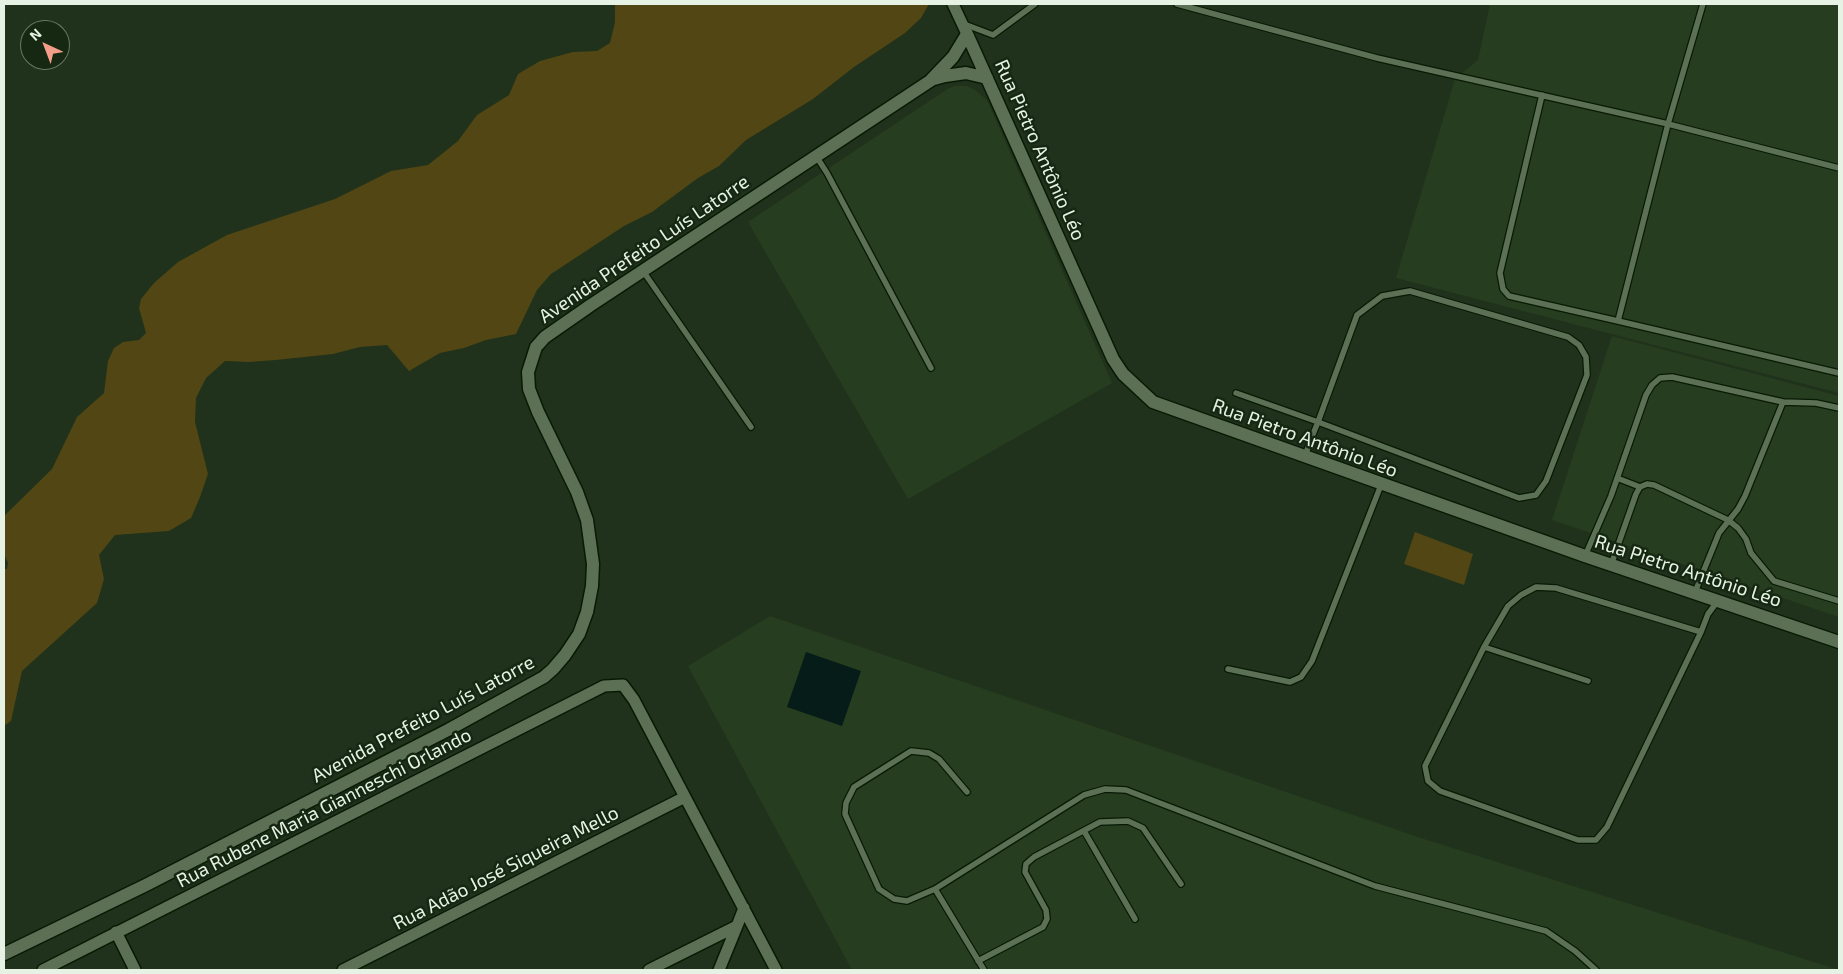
<!DOCTYPE html>
<meta charset="utf-8">
<style>
body{margin:0}
#map{position:relative;width:1843px;height:974px;overflow:hidden;background:#20321b;font-family:"Exo 2",sans-serif}
canvas{display:block}
.frame{position:absolute;inset:0;border:5px solid #e6f2e3;pointer-events:none}
.north{position:absolute;left:20px;top:20px;width:50px;height:50px;box-sizing:border-box;background:#162811;border:1px solid #697965;border-radius:50%;rotate:317deg;font-size:14px;font-weight:700;line-height:20px;text-align:center;color:#e6f2e3}
.north::after{content:'';display:block;margin:auto;width:18px;height:22px;background:#f49e89;clip-path:polygon(50% 0,100% 100%,50% 72%,0 100%)}
</style>
<div id="map">
<canvas width="1843" height="974"></canvas>
<div class="frame"></div>
<div class="north">N</div>
</div>
<script>
const context = document.querySelector('canvas').getContext('2d');
context.lineJoin = 'round';
function fill(path, color) { context.fillStyle = color; context.fill(path, 'evenodd'); }
const poly = rows => new Path2D(rows.map(r => 'M' + r).join(''));
function strokePath(path, color, width, dash) { context.strokeStyle = color; context.lineWidth = width; context.lineCap = dash ? 'butt' : 'round'; context.setLineDash(dash || []); context.stroke(path); }
function drawText(font, color, halo, rows, align = 'center') {
  context.font = font + ' "Exo 2",sans-serif'; context.lineWidth = 5; context.setLineDash([]); context.textBaseline = 'middle'; context.strokeStyle = halo; context.fillStyle = color; for (const [text, x, y, turn = 0] of rows) {
    context.save(); context.translate(x, y); context.rotate((+turn || 0) * Math.PI / 180); context.textAlign = isNaN(turn) ? turn : align; if (halo) context.strokeText(text, 0, 0); context.fillText(text, 0, 0); context.restore();
  }
}
fill(poly([
 [1490,4,1839,4,1839,393,1396,278,1455,79,1478,60],
 [955,86,967,86,975,90,987,100,1112,383,908,499,748,222,949,88],
 [1612,336,1839,396,1839,617,1552,520],
 [770,616,1421,838,1839,970,852,970,688,666]
]), '#263d20');
fill(poly([
 [615,4,929,4,921,18,905,33,854,67,813,99,746,140,719,166,698,178,652,212,624,226,551,274,537,290,516,334,486,340,464,348,440,353,409,371,387,345,360,347,333,354,276,360,249,362,225,361,206,378,196,398,195,422,208,474,200,497,191,518,169,531,115,535,99,555,104,579,97,603,22,671,11,721,4,726,4,569,7,569,8,563,4,554,4,516,52,469,77,417,104,393,108,361,114,348,123,342,139,340,146,333,139,308,141,299,154,283,178,262,227,235,335,199,391,171,428,165,458,141,477,115,509,95,518,74,540,61,573,52,597,51,610,43,615,22],
 [1415,532,1473,554,1464,585,1404,564]
]), '#514614');
fill(poly([
 [806,652,861,671,842,726,787,707]
]), '#061c19');
const lane = poly([
 [1177,4,1377,58,1668,124,1839,168],
 [1703,4,1668,124,1618,321,1839,373],
 [964,24,993,35,1035,4],
 [1542,95,1500,273,1503,289,1509,296,1618,321],
 [816,156,827,173,931,368],
 [643,271,751,427],
 [1236,393,1318,422,1519,498,1536,495,1546,481,1587,375,1586,357,1579,345,1568,337,1410,291,1382,296,1357,315,1318,422,1311,439,1305,456],
 [1617,478,1640,487],
 [1585,556,1611,496,1646,395,1652,385,1660,378,1672,377,1783,402,1816,403,1839,408],
 [1611,565,1636,494,1640,487,1647,484,1654,485,1728,520,1738,528,1746,539,1751,553,1774,581,1839,601],
 [1695,592,1719,533,1738,509,1745,496,1783,402],
 [1701,632,1556,588,1536,587,1521,595,1508,606,1484,647,1425,766,1428,781,1440,791,1578,840,1596,840,1607,827,1701,632,1708,614,1717,602],
 [1484,647,1588,681],
 [1228,669,1290,682,1301,677,1312,661,1381,485],
 [967,792,939,759,929,753,911,751,854,787,846,803,845,814,879,889,894,899,907,901,935,889,1084,795,1105,789,1126,790,1375,886,1546,931,1575,951,1596,970],
 [1084,831,1135,919],
 [935,889,984,970],
 [978,961,1043,927,1047,919,1046,910,1025,872,1026,864,1034,857,1100,822,1128,821,1143,828,1181,884]
]);
const street = poly([
 [953,4,967,34],
 [116,932,135,970],
 [43,970,604,686,623,685,634,700,776,970],
 [343,970,685,797],
 [649,970,737,926,744,908],
 [719,970,737,926]
]);
const secondary = poly([
 [967,34,1113,359,1123,374,1153,402,1585,556,1839,642],
 [934,79,945,76,966,73,987,78],
 [4,954,146,885,448,730,544,677,553,669,565,655,579,634,587,612,592,586,593,564,587,520,577,492,538,412,529,389,528,372,536,347,545,337,591,305,930,81,953,57,967,34]
]);
strokePath(lane, '#081a04', 8);
strokePath(street, '#081a04', 14);
strokePath(secondary, '#081a04', 15);
strokePath(lane, '#5b7055', 5.5);
strokePath(street, '#5b7055', 11);
strokePath(secondary, '#5b7055', 12);
drawText('19px', '#e6f2e3', '#162811', [
 ["Rua Pietro Antônio Léo",1040,150,66],
 ["Avenida Prefeito Luís Latorre",644,249,-34],
 ["Rua Pietro Antônio Léo",1305,438,20],
 ["Rua Pietro Antônio Léo",1688,571,18],
 ["Avenida Prefeito Luís Latorre",423,719,-28],
 ["Rua Rubene Maria Gianneschi Orlando",324,808,-27],
 ["Rua Adão José Siqueira Mello",506,868,-27]
]);
</script>
